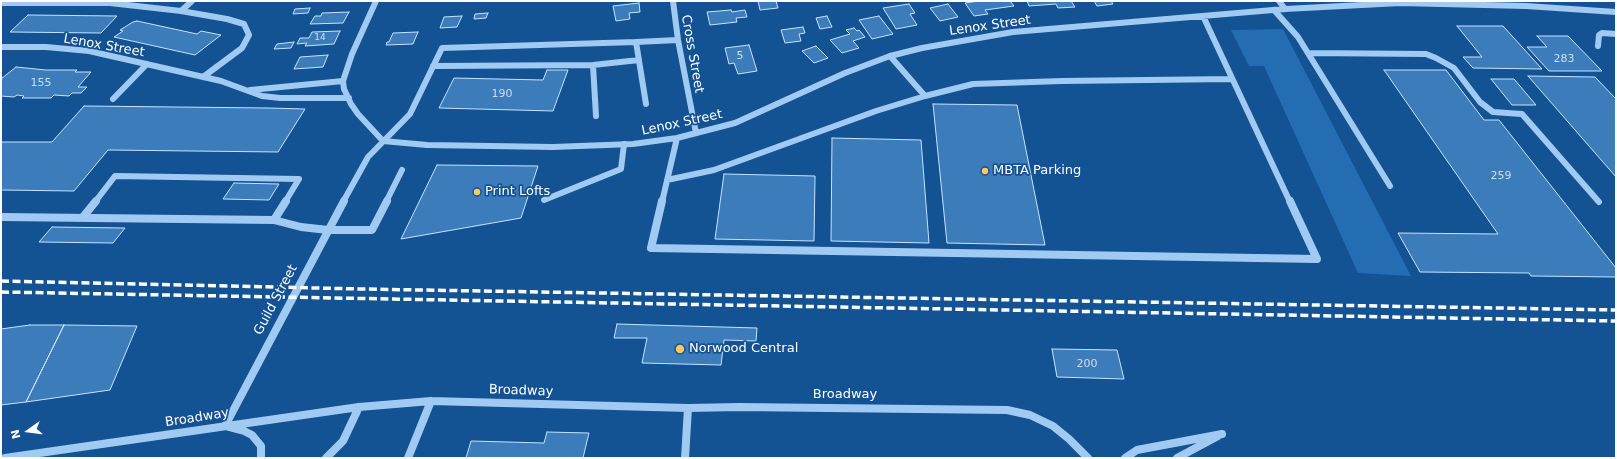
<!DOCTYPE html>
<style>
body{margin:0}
#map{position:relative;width:1617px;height:459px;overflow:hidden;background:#135293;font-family:"DejaVu Sans",sans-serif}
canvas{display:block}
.frame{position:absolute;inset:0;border:2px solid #fff;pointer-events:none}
.north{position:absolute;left:8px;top:411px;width:40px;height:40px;-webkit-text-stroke:3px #135293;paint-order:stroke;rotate:256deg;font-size:11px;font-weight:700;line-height:16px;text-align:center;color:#fff}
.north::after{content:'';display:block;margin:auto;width:14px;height:18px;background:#fff;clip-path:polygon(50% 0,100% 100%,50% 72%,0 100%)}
</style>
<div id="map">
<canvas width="1617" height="459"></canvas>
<div class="frame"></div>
<div class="north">N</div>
</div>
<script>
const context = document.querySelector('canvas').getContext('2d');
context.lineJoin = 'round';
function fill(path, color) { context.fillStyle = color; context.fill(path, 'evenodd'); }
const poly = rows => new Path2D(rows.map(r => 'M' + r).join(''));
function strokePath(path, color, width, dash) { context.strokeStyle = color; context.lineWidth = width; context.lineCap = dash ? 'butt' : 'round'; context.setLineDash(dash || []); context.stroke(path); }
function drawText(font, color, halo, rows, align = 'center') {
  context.font = font + ' "DejaVu Sans",sans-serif'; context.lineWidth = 3.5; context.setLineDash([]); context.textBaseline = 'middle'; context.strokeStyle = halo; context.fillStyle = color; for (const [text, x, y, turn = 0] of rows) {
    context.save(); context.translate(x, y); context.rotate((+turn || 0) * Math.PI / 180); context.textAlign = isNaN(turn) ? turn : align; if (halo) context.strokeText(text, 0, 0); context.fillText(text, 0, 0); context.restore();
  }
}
fill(poly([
 [1283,29,1411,276,1358,273,1264,66,1249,66,1231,30]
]), '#256db2');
const building = poly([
 [758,1,776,1,778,8,760,10,758,1],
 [979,1,1010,1,1014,6,985,10,988,14,974,16,965,3,979,1],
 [1027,1,1071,1,1075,7,1058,8,1056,4,1029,6,1027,1],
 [1094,1,1111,1,1113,4,1097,6,1094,1],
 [639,3,640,12,629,13,630,19,616,21,613,6,639,3],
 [909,4,915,13,910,14,917,25,896,29,883,8,909,4],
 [948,4,958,17,940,21,930,8,948,4],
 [310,8,308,13,293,14,295,9,310,8],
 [731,10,732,12,745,10,747,17,736,18,737,22,710,25,707,12,731,10],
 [349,12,343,23,310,24,315,16,321,16,322,13,349,12],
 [488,13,486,18,474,19,475,14,488,13],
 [28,15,117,16,101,33,10,32,28,15],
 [462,16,457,27,440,28,444,17,462,16],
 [827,16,832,27,820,29,816,18,827,16],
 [879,16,893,34,872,39,859,20,879,16],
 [137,21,197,34,201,31,221,35,195,55,114,37,123,31,120,30,133,22,137,21],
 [1457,26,1503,26,1542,69,1473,68,1463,57,1482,57,1457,26],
 [803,27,805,33,799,34,801,41,785,43,781,30,803,27],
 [854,28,857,31,859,30,865,37,853,41,859,48,842,53,830,40,850,34,846,30,854,28],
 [340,31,334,44,305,46,307,43,297,44,300,38,309,38,312,32,340,31],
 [418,32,413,44,386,45,387,42,389,42,393,33,418,32],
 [1537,36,1568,36,1602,71,1549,71,1527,47,1547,47,1537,36],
 [294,42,291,48,274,49,277,44,294,42],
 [749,45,757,71,738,74,734,63,729,64,725,48,749,45],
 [816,46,828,58,814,63,802,51,816,46],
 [328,55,323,67,294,69,300,57,328,55],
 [16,67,46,70,77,70,75,72,91,72,78,87,87,87,81,93,72,93,69,96,54,95,51,98,22,98,24,96,17,95,14,97,1,96,1,79,16,67],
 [547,70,568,70,553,111,439,108,454,78,543,80,547,70],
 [1384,70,1446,70,1484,120,1499,120,1616,268,1616,277,1531,276,1529,273,1420,272,1398,233,1498,234,1384,70],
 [1528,76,1595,77,1616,99,1616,177,1528,76],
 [1491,79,1514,79,1536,105,1512,105,1491,79],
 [933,104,1017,105,1045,245,947,243,933,104],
 [84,106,269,108,305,109,278,152,108,150,74,191,1,190,1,142,52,142,84,106],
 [832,138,921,140,929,243,831,241,832,138],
 [437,165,538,166,521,218,401,239,437,165],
 [724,174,815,176,814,241,715,239,724,174],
 [234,183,279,184,269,200,223,199,234,183],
 [52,227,125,228,113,243,39,242,52,227],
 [617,324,757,328,756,341,724,340,721,365,642,363,647,338,614,338,617,324],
 [30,325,64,325,26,402,1,405,1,329,30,325],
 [64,325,137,326,110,390,26,402,64,325],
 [1052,349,1117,350,1124,379,1057,377,1052,349],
 [547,432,589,433,583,458,466,458,471,441,544,443,547,432]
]);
fill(building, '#3c7cbb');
strokePath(building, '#c8e3fd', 1);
strokePath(poly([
 [376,1,352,54,343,81,344,89,351,104,358,114,383,141],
 [673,1,678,40,696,133],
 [1279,1,1285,9],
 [1,3,110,3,181,11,227,19,244,24,249,35,242,48,203,77],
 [1274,10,1298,37,1390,186],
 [181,11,192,1],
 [1203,16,1290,202],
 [636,42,678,40],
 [1598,46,1599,35,1602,33,1616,34],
 [1,47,46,47,89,51,221,81,262,96,280,98,349,98],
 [1308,53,1426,54,1436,58,1454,68,1480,102,1493,112,1522,114,1599,202],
 [890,56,925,96,973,84,1062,81,1232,79],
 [593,65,596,116],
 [433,66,593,65,639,60],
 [250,90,343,81],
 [113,99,147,64],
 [383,141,427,145,553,147,633,144,677,138,735,123,845,73,890,56,922,48,1013,32,1285,9,1400,3,1526,6,1616,12],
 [667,180,714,170,876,111,925,96],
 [544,200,621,169,624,144],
 [95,202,115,176,299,179,285,202],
 [343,202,368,157,410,114,442,48,636,42,646,104],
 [386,202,402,170],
 [662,202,677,138]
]), '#a1caf2', 6);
strokePath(poly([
 [662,201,651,248,1317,259,1290,201],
 [1,217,274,220,301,227,328,230,372,230,387,201],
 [83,217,96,201],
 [274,220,286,201],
 [5,458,359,407,431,401,688,408,739,407,1007,410,1030,415,1053,426,1069,439,1088,458],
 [261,458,261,446,252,435,244,431,225,426,344,201],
 [326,458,343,441,359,407],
 [408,458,431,401],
 [685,458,688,408],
 [1125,458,1137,450,1222,434],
 [1177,458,1218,436]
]), '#a1caf2', 8);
strokePath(poly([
 [1,281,362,289,1616,310],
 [1,292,1616,321]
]), '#fff', 3.5, [8, 3.5]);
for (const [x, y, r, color] of [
 [985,171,4,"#ffc862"],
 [477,192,4,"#ffc862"],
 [680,349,5,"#ffc862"]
]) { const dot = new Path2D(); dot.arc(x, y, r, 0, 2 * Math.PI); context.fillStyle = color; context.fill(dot); strokePath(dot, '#135293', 1.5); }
drawText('9px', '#cedeee', null, [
 ["14",320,38]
]);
drawText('11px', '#cedeee', null, [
 ["5",740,56],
 ["283",1564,59],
 ["155",41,83],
 ["190",502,94],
 ["259",1501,176],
 ["200",1087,364]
]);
drawText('13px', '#fff', '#135293', [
 ["Lenox Street",990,26,-8],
 ["Lenox Street",104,46,10],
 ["Cross Street",692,54,80],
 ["Lenox Street",682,123,-12],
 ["Guild Street",276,300,-62],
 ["Broadway",521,391,2],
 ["Broadway",845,395],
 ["Broadway",197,418,-9]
]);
drawText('13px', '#fff', '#135293', [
 ["MBTA Parking",993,171],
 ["Print Lofts",485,192],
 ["Norwood Central",689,349]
], 'left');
</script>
